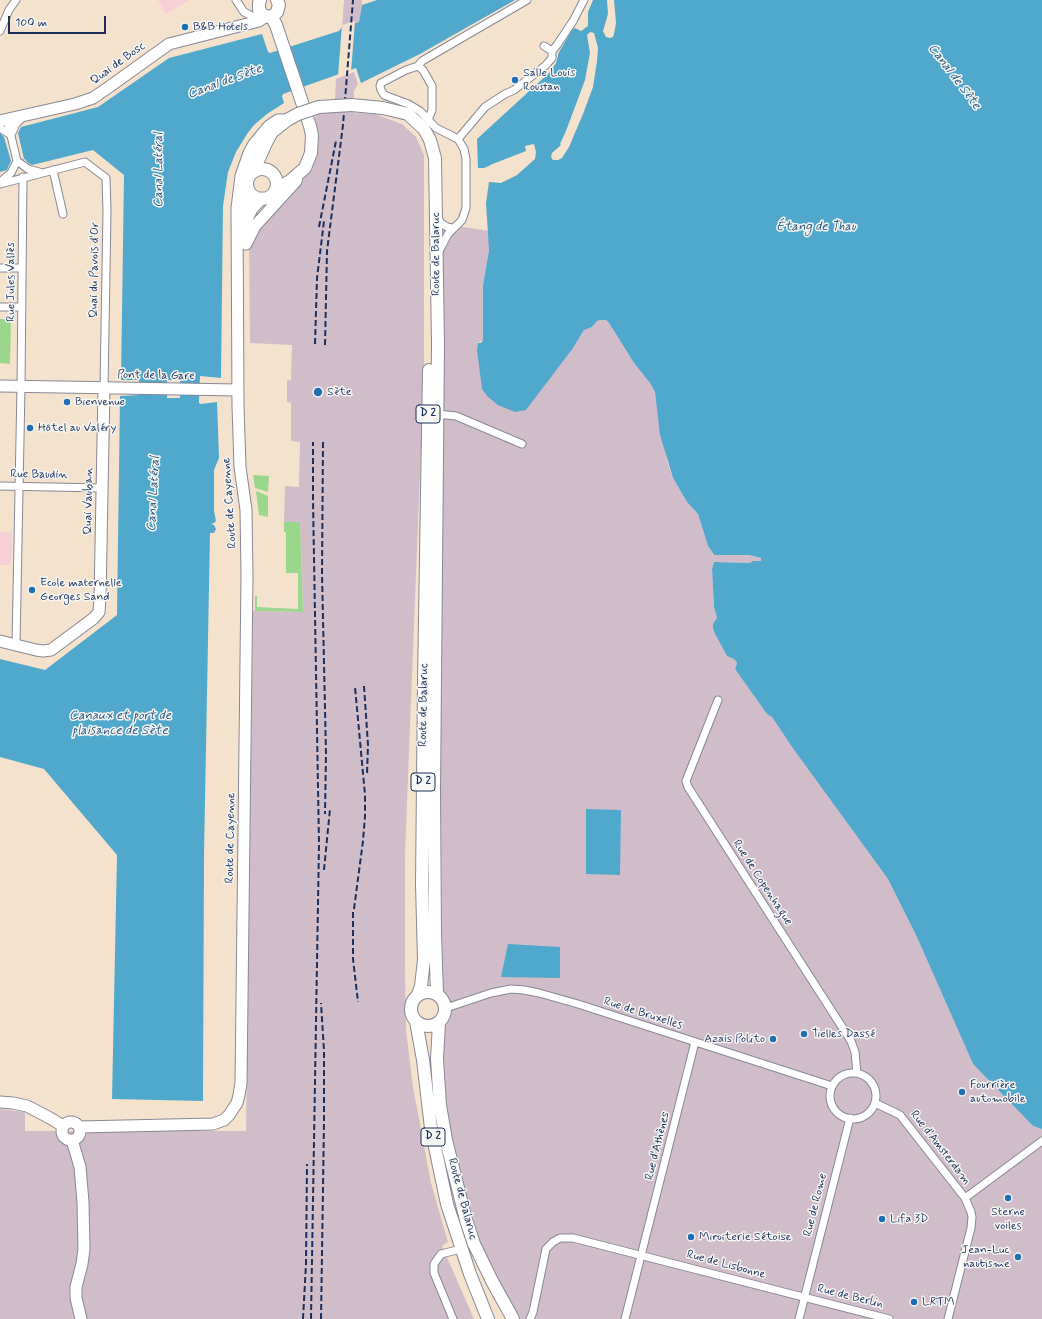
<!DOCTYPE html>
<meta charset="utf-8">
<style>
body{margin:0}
#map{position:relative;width:1042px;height:1319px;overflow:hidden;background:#f5e2cc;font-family:Mynerve,sans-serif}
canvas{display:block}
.scale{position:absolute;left:8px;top:16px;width:98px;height:18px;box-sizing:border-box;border:2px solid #1b2f5e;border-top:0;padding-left:5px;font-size:12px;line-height:14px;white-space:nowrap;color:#1b2f5e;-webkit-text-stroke:3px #f6f6f2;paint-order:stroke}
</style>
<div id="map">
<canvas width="1042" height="1319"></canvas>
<div class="scale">100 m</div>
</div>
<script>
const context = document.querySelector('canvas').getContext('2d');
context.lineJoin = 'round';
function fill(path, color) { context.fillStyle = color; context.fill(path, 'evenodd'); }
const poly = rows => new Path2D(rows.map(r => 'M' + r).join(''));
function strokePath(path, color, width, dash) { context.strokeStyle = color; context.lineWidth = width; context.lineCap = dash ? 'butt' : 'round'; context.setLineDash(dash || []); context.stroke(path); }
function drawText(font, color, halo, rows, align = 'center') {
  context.font = font + ' Mynerve,sans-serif'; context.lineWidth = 3; context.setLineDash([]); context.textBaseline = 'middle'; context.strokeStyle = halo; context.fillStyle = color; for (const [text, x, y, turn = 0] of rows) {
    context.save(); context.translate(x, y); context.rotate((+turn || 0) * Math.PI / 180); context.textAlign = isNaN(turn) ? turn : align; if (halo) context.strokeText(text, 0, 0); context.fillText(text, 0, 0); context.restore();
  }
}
fill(poly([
 [158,0,189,0,166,14],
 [0,532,12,532,11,565,0,565]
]), '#f6cfd7');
fill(poly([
 [344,0,362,0,362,5,359,22,342,27],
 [354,72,358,84,354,91,354,113,375,114,402,124,416,137,424,155,424,371,405,854,405,972,406,1030,413,1087,431,1183,448,1242,442,1246,474,1319,0,1319,0,1109,25,1112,25,1131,246,1131,253,611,303,612,300,522,284,522,285,486,299,487,300,442,291,441,291,403,287,402,287,380,291,380,292,345,250,343,249,243,257,230,294,190,305,176,314,163,318,144,315,118,319,111,327,102,335,99,336,79],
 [437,223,489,231,489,250,483,285,483,340,478,343,482,389,487,396,573,348,584,330,592,327,597,321,601,320,606,320,609,323,634,363,650,383,655,392,667,461,673,478,687,502,698,514,708,546,713,555,749,555,761,558,761,561,753,561,750,563,714,562,712,569,714,607,717,618,715,634,727,656,734,659,737,663,735,669,767,714,772,717,792,747,888,879,916,935,973,1064,1033,1126,1042,1129,1042,1319,519,1319,481,1246,457,1162,443,1099]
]), '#d1bdc9');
fill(poly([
 [0,319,11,319,10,364,0,363],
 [253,475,269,476,268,492,255,488],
 [256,491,268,496,268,517,259,515],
 [284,522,300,522,303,612,255,611,255,596,257,596,257,607,298,609,298,573,286,573,286,532,284,532]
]), '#9ad78c');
fill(poly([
 [377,0,515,0,420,54,361,83,356,68,283,94,282,96,284,103,267,114,254,125,247,134,236,152,228,172,223,206,221,378,200,376,199,401,199,403,201,404,217,402,219,458,214,470,214,511,216,521,214,523,211,524,214,525,216,529,214,533,210,533,204,854,203,1101,112,1099,117,855,44,769,0,757,0,659,45,670,117,615,120,396,139,395,139,380,121,380,124,175,93,150,32,165,28,163,25,159,10,163,7,170,0,172,0,133,4,137,9,136,18,133,21,127,98,107,169,58,262,34,268,52,270,53,339,31,342,27,359,22,362,5],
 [167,380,180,380,180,398,167,398],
 [593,0,607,0,608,14,603,31,606,37,610,38,613,37,614,34,616,23,614,0,1042,0,1042,1129,1033,1126,973,1064,916,935,888,879,792,747,772,717,767,714,747,686,735,669,737,663,734,659,727,656,715,634,713,628,713,624,717,618,714,607,712,569,714,562,750,563,753,561,761,561,761,558,749,555,714,555,708,546,698,514,687,502,673,478,660,435,655,392,650,383,634,363,609,323,606,320,601,320,597,321,592,327,584,330,573,348,526,410,515,412,498,405,487,396,482,389,477,350,478,343,481,343,483,340,483,285,489,250,486,203,489,182,501,183,517,175,535,159,536,152,534,144,525,146,526,151,490,165,489,166,484,168,478,168,477,139,550,72,556,63,559,52,572,30,575,28,581,31,588,26,588,12],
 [590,32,594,33,598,48,597,61,593,87,583,114,569,147,562,158,558,160,553,160,551,157,552,153,561,145,560,144,566,131,585,80,590,53,587,35],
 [586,809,621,810,620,875,586,874],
 [508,944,560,947,560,978,501,977]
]), '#50a9cd');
fill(poly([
 [355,21,351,72,338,76,342,25],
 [18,133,24,159,10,163,11,161,4,137]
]), '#f5e2cc');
const street = poly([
 [236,0,244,12,254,17],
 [0,31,9,10,16,0],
 [544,46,552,51],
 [418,66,406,70,381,83,380,86,381,90,384,95,408,104,420,111,436,128,458,139,464,149,466,159,466,208,462,220,448,234,438,253],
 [418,66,422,61,434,54,527,0],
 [418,66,423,70,432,86,432,110,428,120],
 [7,119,17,161],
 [0,128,11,135],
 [11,135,16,124,23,117],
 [458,139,485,107,505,94,514,90,546,65,552,58,552,51,557,45,573,21,584,0],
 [17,161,28,169,39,172],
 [53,170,63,214],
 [0,182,11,173,17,161],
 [0,184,85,162,106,178,107,211,104,388],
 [437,217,441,223,447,227,452,228],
 [0,268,22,268],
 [0,307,22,307],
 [437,414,456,416,522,444],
 [0,486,102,488],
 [16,645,21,387,23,177],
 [718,700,686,781,688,787,851,1041,855,1052,857,1073],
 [446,1008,491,993,511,989,524,990,539,993,578,1004,832,1086],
 '830 1096a23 23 0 1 1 46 0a23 23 0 1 1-46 0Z',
 [875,1103,900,1115,965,1198,971,1212,972,1217,971,1228,948,1319],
 [965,1198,1042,1141],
 [453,1319,434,1273,434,1264,441,1254,461,1249],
 [530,1319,533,1312,546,1249,553,1242,560,1238,573,1238,889,1319],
 [625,1319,695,1042],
 [799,1319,850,1118]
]);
const secondary = poly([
 [0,121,75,104,93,98,109,87,169,44,259,21,266,16],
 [244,216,250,192],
 [242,240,248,217,252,209,262,198],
 [246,244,255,226,296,181,297,175],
 [0,386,238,390],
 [0,641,36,650,43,651,51,650,94,618,99,612,100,598,104,388],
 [0,1102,13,1103,27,1106,50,1118,63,1126],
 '62 1131a9 9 0 1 1 18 0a9 9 0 1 1-18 0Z',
 [79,1127,213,1124,224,1120,229,1115,237,1103,239,1095,241,1083,247,576,246,510,240,467,238,406,237,208,241,176,249,153,254,144,269,126,278,120,286,120],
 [72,1140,80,1167,83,1202,84,1249,82,1264,76,1287,76,1298,81,1319]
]);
const primary = poly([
 [260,0,259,3,259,10,263,15,268,17,273,16,277,12,279,5,277,0],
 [271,16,276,25,310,126,312,135,311,153,305,168,290,181,276,189],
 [351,105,383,108,408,114,424,129,430,140,435,158,438,343,434,791,435,934,437,994],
 '247 184a15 15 0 1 1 30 0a15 15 0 1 1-30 0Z',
 [253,172,266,143,272,132,287,120,298,114],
 '411 1009a17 17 0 1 1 34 0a17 17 0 1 1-34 0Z',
 [418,995,421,986,424,960,422,884,424,681,429,370],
 [416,1021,423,1060,431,1128,447,1204,470,1274,488,1319],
 [439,1023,437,1059,440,1105,446,1140,466,1220,474,1244,492,1281,513,1319]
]);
strokePath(street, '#888895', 9);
strokePath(secondary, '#888895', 13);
strokePath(primary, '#888895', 14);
strokePath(street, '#fff', 7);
strokePath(secondary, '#fff', 11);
strokePath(primary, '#fff', 12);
strokePath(poly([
 [319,227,336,141],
 [315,344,317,278,324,221],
 [325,345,327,251,343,125,353,0],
 [323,442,322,573,326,754,325,814],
 [364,686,368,745,367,774],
 [324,870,330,809],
 [354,909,363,841,365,816,365,795,355,687],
 [353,912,353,959,358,1002],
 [303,1319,306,1264,307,1164],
 [311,1319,319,844,313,500,313,442],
 [321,1319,324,1122,324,1051,321,1003]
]), '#1b2f5e', 2, [6, 3]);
const primaryBridge = poly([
 [298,114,319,107,351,105]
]);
strokePath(primaryBridge, '#888895', 14, []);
strokePath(primaryBridge, '#fff', 12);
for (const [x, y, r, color] of [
 [185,27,4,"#1f6fb2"],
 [515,80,4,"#1f6fb2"],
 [318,392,5,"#1f6fb2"],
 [67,402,4,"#1f6fb2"],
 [30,428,4,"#1f6fb2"],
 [32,590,4,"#1f6fb2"],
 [804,1034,4,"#1f6fb2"],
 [773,1039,4,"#1f6fb2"],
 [962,1092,4,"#1f6fb2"],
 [1008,1198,4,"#1f6fb2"],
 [882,1219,4,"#1f6fb2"],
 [691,1237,4,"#1f6fb2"],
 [1018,1257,4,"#1f6fb2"],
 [914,1302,4,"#1f6fb2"]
]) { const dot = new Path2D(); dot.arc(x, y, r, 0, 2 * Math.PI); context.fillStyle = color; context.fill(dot); strokePath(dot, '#f6f6f2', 1.5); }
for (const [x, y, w] of [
 [428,414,24],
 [423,782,24],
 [433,1137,24]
]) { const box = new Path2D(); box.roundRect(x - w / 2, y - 9, w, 18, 3); context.fillStyle = '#f6f6f2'; context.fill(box); strokePath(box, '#1b2f5e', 1); }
drawText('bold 11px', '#1b2f5e', null, [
 ["D 2",428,414],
 ["D 2",423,782],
 ["D 2",433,1137]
]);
drawText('12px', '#1b2f5e', '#f6f6f2', [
 ["B&B Hotels",193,27],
 ["Salle Louis",523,73],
 ["Roustan",523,87],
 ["Sète",327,392],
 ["Bienvenue",75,402],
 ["Hôtel au Valéry",38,428],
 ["Ecole maternelle",40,583],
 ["Georges Sand",40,597],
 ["Tielles Dassé",812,1034],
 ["Azais Polito",765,1039,"right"],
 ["Fourrière",970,1085],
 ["automobile",970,1099],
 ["Sterne",1008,1212,"center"],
 ["voiles",1008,1226,"center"],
 ["Lifa 3D",890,1219],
 ["Miroiterie Sétoise",699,1237],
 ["Jean-Luc",1010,1250,"right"],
 ["nautisme",1010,1264,"right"],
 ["LRTM",922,1302]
], 'left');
drawText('12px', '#1b2f5e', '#f6f6f2', [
 ["Quai de Bosc",118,64,-36],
 ["Route de Balaruc",436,254,-90],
 ["Quai du Pavois d'Or",95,270,-89],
 ["Rue Jules Vallès",11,282,-90],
 ["Pont de la Gare",156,376,1],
 ["Rue Baudin",39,475,1],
 ["Quai Vauban",89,501,-89],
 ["Route de Cayenne",230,503,-94],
 ["Route de Balaruc",424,705,-89],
 ["Route de Cayenne",231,838,-89],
 ["Rue de Copenhague",762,883,57],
 ["Rue de Bruxelles",643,1014,18],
 ["Rue d'Athènes",658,1146,-76],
 ["Rue d'Amsterdam",940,1148,52],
 ["Route de Balaruc",462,1199,75],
 ["Rue de Rome",816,1205,-76],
 ["Rue de Lisbonne",726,1265,15],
 ["Rue de Berlin",850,1297,14]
]);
drawText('italic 13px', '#2e5a85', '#f6f6f2', [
 ["Canal de Sète",954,77,53],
 ["Canal de Sète",225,82,-20],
 ["Canal Latéral",159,170,-90],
 ["Étang de Thau",816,227],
 ["Canal Latéral",154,494,-87],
 ["Canaux et port de",120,716],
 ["plaisance de Sète",120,731]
]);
</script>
